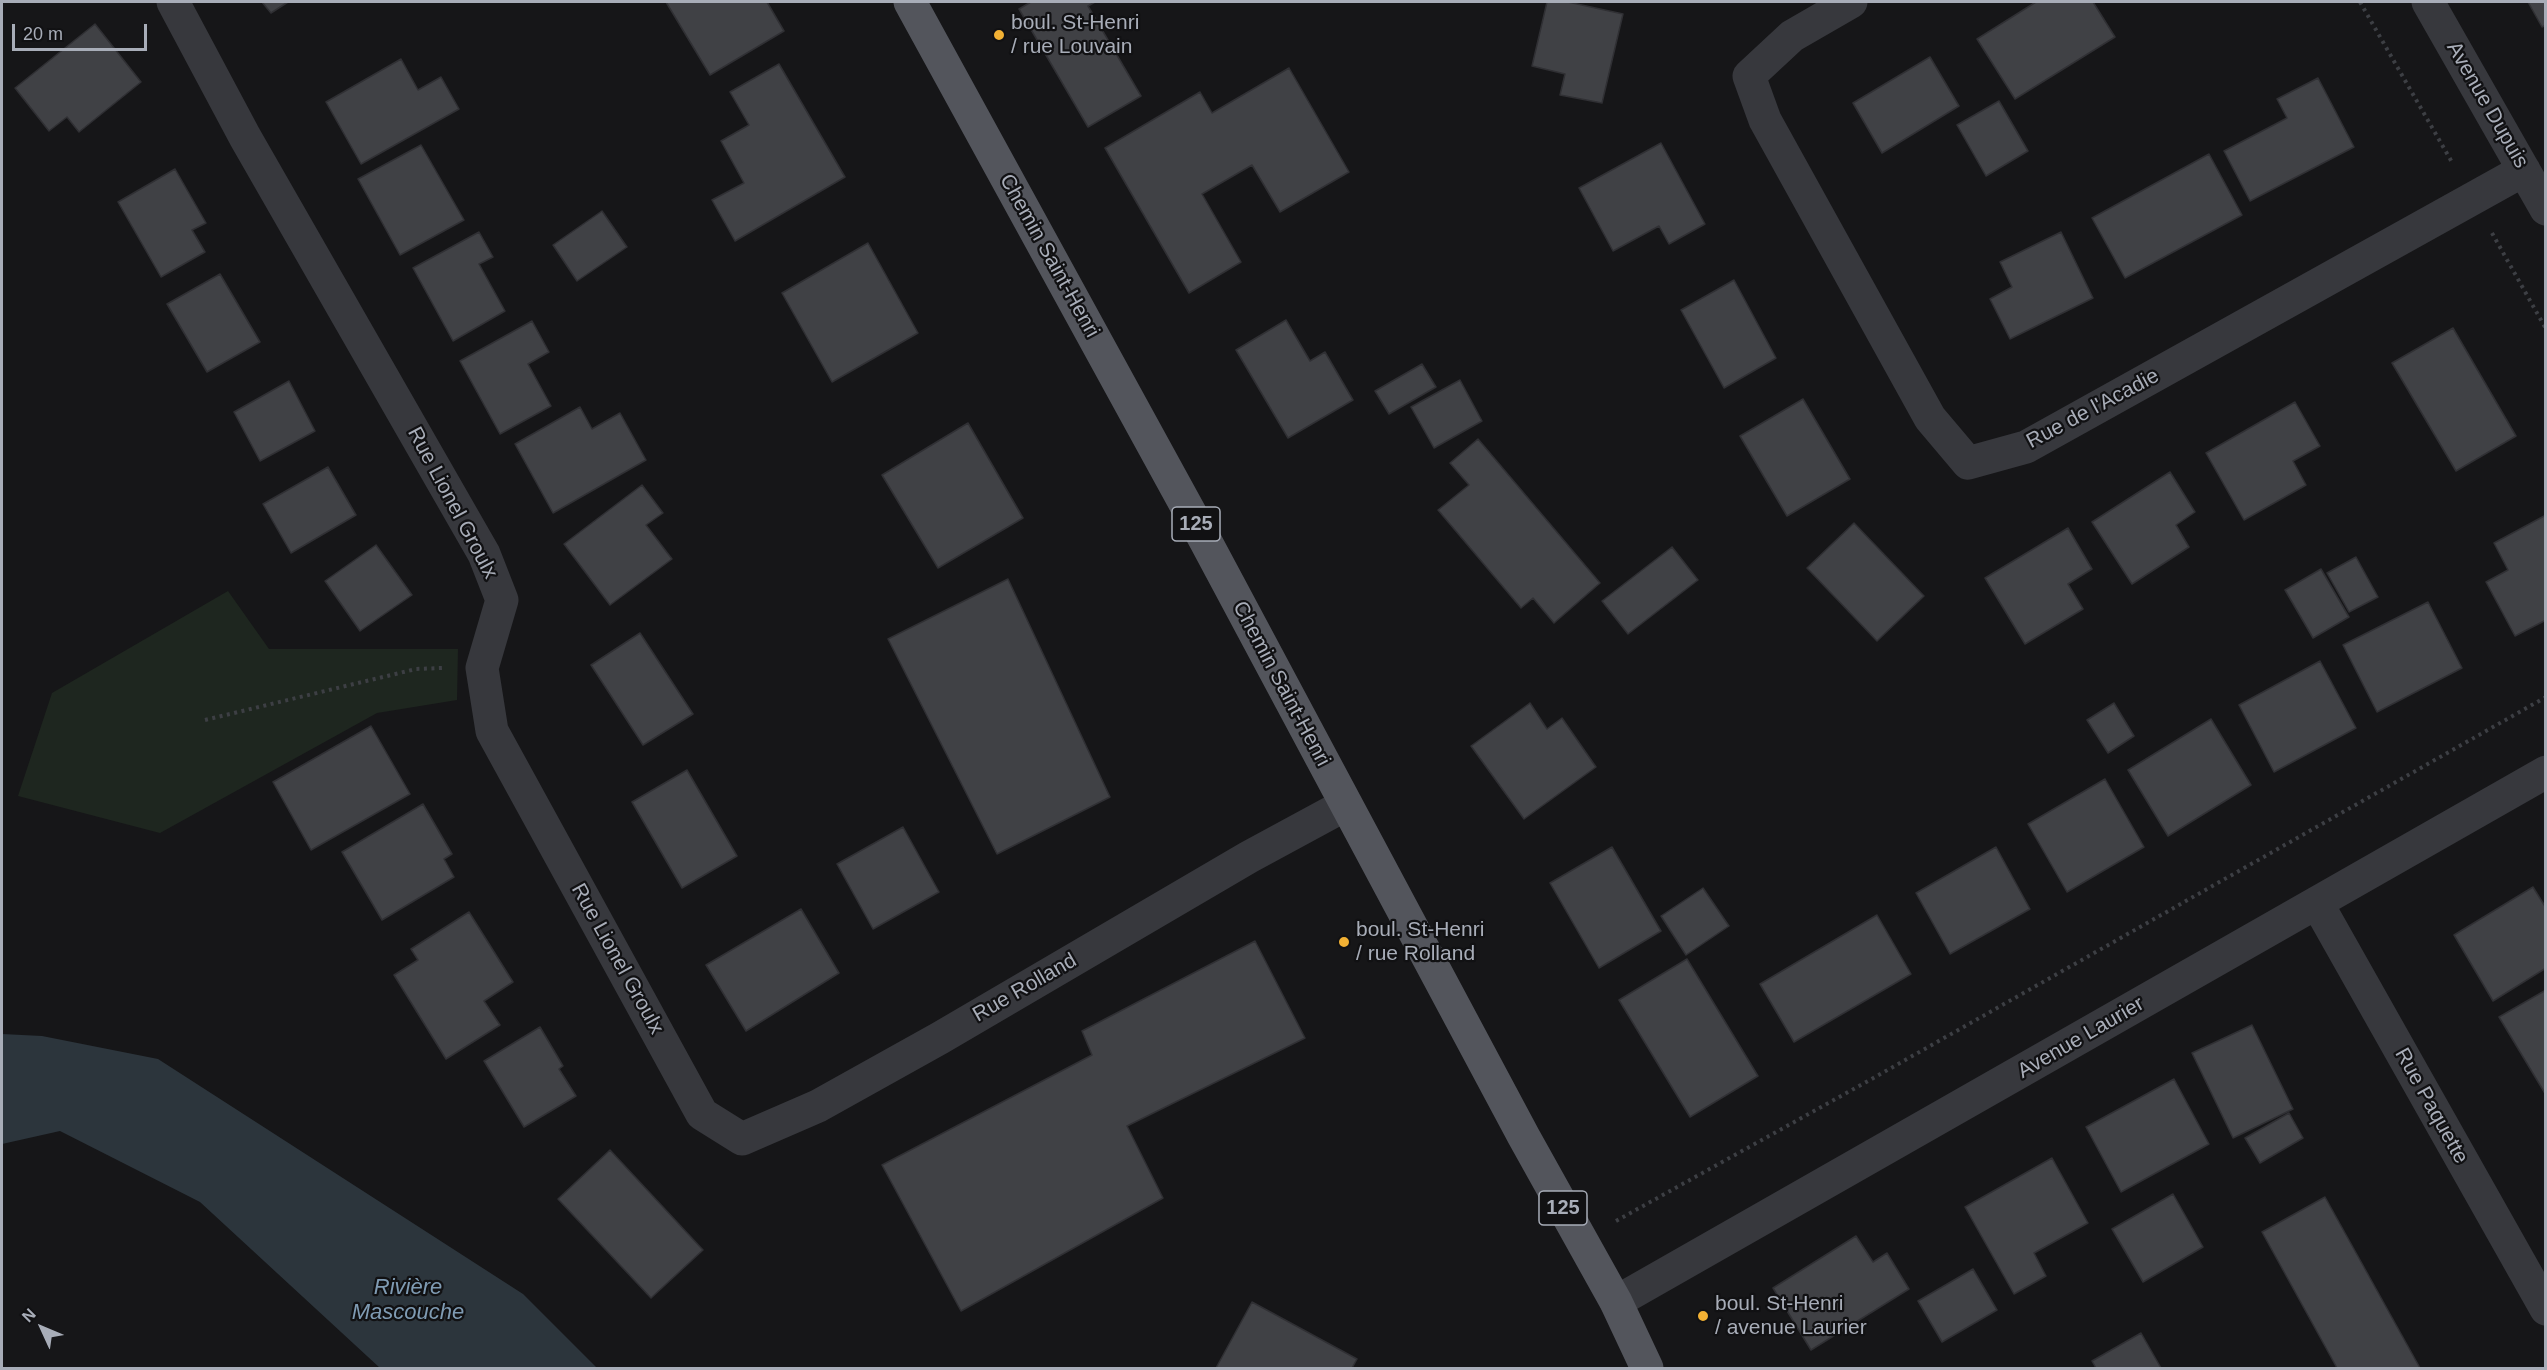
<!DOCTYPE html>
<meta charset="utf-8">
<style>
body{margin:0}
#map{position:relative;width:2547px;height:1370px;overflow:hidden;background:#161618;font-family:Helvetica,sans-serif}
canvas{display:block}
.frame{position:absolute;inset:0;border:3px solid #a8adb8;pointer-events:none}
.north{position:absolute;left:12px;top:1298px;width:60px;height:60px;-webkit-text-stroke:4px #111113;paint-order:stroke;rotate:314deg;font-size:16px;font-weight:700;line-height:24px;text-align:center;color:#a8adb8}
.north::after{content:'';display:block;margin:auto;width:21px;height:27px;background:#a8adb8;clip-path:polygon(50% 0,100% 100%,50% 72%,0 100%)}
.scale{position:absolute;left:12px;top:24px;width:135px;height:27px;box-sizing:border-box;border:3px solid #a8adb8;border-top:0;padding-left:8px;font-size:18px;line-height:21px;white-space:nowrap;color:#a8adb8;-webkit-text-stroke:4px #111113;paint-order:stroke}
</style>
<div id="map">
<canvas width="2547" height="1370"></canvas>
<div class="frame"></div>
<div class="north">N</div>
<div class="scale">20 m</div>
</div>
<script>
const context = document.querySelector('canvas').getContext('2d');
context.lineJoin = 'round';
function fill(path, color) { context.fillStyle = color; context.fill(path, 'evenodd'); }
const poly = rows => new Path2D(rows.map(r => 'M' + r).join(''));
function strokePath(path, color, width, dash) { context.strokeStyle = color; context.lineWidth = width; context.lineCap = dash ? 'butt' : 'round'; context.setLineDash(dash || []); context.stroke(path); }
function drawText(font, color, halo, rows, align = 'center') {
  context.font = font + ' Helvetica,sans-serif'; context.lineWidth = 4.5; context.setLineDash([]); context.textBaseline = 'middle'; context.strokeStyle = halo; context.fillStyle = color; for (const [text, x, y, turn = 0] of rows) {
    context.save(); context.translate(x, y); context.rotate((+turn || 0) * Math.PI / 180); context.textAlign = isNaN(turn) ? turn : align; if (halo) context.strokeText(text, 0, 0); context.fillText(text, 0, 0); context.restore();
  }
}
fill(poly([
 [228,591,269,649,458,649,457,700,377,713,160,833,18,796,52,693]
]), '#1e261f');
fill(poly([
 [2,1034,42,1036,158,1059,523,1294,597,1368,380,1368,200,1202,60,1131,2,1144]
]), '#2c353c');
const building = poly([
 [262,2,288,2,271,13,262,2],
 [666,2,767,2,784,31,710,75,666,2],
 [1031,2,1095,2,1088,6,1141,96,1088,127,1019,9,1031,2],
 [1547,2,1568,2,1623,14,1602,103,1560,95,1565,74,1532,66,1547,2],
 [2036,2,2093,2,2115,37,2015,99,1977,39,2036,2],
 [2528,2,2546,2,2546,25,2542,27,2528,2],
 [95,24,141,82,79,132,67,117,49,131,15,88,95,24],
 [1930,57,1959,106,1882,153,1853,103,1930,57],
 [401,59,418,90,441,77,459,109,361,164,326,102,401,59],
 [779,64,845,177,735,241,712,200,744,183,721,141,749,125,730,92,779,64],
 [1289,68,1349,172,1280,212,1252,165,1202,194,1241,262,1189,293,1105,148,1200,92,1212,113,1289,68],
 [2318,78,2354,147,2250,201,2224,151,2287,118,2277,99,2318,78],
 [1999,101,2028,151,1986,176,1957,125,1999,101],
 [1661,143,1705,224,1669,244,1659,226,1613,251,1579,188,1661,143],
 [421,145,464,220,400,255,358,179,421,145],
 [2209,154,2242,215,2125,278,2092,218,2209,154],
 [175,169,206,223,192,230,205,252,161,277,118,202,175,169],
 [602,211,627,247,577,281,553,245,602,211],
 [479,232,493,257,479,264,505,311,453,341,413,268,479,232],
 [2061,232,2093,298,2010,339,1990,299,2012,287,2000,262,2061,232],
 [868,243,918,333,832,382,782,293,868,243],
 [220,274,260,342,207,372,167,304,220,274],
 [1734,280,1776,358,1724,388,1681,310,1734,280],
 [1286,320,1310,361,1325,352,1353,400,1288,438,1236,350,1286,320],
 [532,321,549,352,528,364,551,406,500,434,460,361,532,321],
 [2453,328,2516,436,2456,471,2392,363,2453,328],
 [1422,364,1436,387,1389,414,1375,391,1422,364],
 [1460,380,1482,421,1434,448,1411,407,1460,380],
 [289,381,315,431,260,461,234,412,289,381],
 [1803,399,1850,479,1787,516,1740,436,1803,399],
 [2295,402,2320,446,2293,461,2306,485,2244,520,2206,453,2295,402],
 [580,407,592,429,620,413,646,460,553,513,515,444,580,407],
 [968,423,1023,518,938,568,882,475,968,423],
 [1478,439,1600,583,1554,623,1533,598,1521,608,1438,510,1469,485,1450,463,1478,439],
 [328,467,356,515,291,553,263,504,328,467],
 [2170,472,2195,512,2176,525,2189,547,2132,584,2092,522,2170,472],
 [642,485,663,513,646,525,672,559,610,605,564,544,642,485],
 [2546,515,2546,620,2515,636,2486,582,2508,570,2494,543,2546,515],
 [1854,523,1924,596,1877,641,1807,568,1854,523],
 [2068,528,2092,569,2068,584,2083,609,2025,644,1985,578,2068,528],
 [376,545,412,595,360,631,325,581,376,545],
 [1672,547,1698,580,1628,634,1602,601,1672,547],
 [2356,557,2378,597,2349,612,2327,573,2356,557],
 [2321,569,2349,617,2313,638,2285,590,2321,569],
 [1008,579,1110,797,997,854,888,639,1008,579],
 [2428,602,2462,668,2377,712,2343,645,2428,602],
 [640,633,693,714,643,745,591,665,640,633],
 [2320,661,2356,728,2274,772,2239,705,2320,661],
 [1530,703,1547,729,1562,718,1596,767,1524,819,1471,746,1530,703],
 [2114,703,2134,736,2108,753,2087,720,2114,703],
 [2211,719,2251,785,2168,836,2128,770,2211,719],
 [371,726,410,794,311,850,273,782,371,726],
 [687,770,737,856,682,888,632,802,687,770],
 [2105,779,2144,847,2067,892,2028,824,2105,779],
 [423,804,452,854,444,859,454,877,382,920,342,852,423,804],
 [903,827,939,892,873,929,837,864,903,827],
 [1612,847,1661,931,1599,968,1550,883,1612,847],
 [1996,847,2030,909,1950,954,1916,893,1996,847],
 [2533,887,2546,908,2546,968,2493,1001,2454,935,2533,887],
 [1703,888,1729,926,1686,955,1661,916,1703,888],
 [801,909,839,973,746,1031,706,965,801,909],
 [469,912,513,982,484,1001,500,1025,446,1059,394,975,418,960,411,949,469,912],
 [1877,915,1911,974,1794,1042,1760,984,1877,915],
 [1255,941,1305,1038,1127,1126,1163,1198,961,1311,882,1165,1092,1055,1082,1031,1255,941],
 [1687,959,1758,1076,1690,1117,1619,1000,1687,959],
 [2546,990,2546,1095,2499,1017,2546,990],
 [2252,1025,2293,1109,2233,1138,2192,1053,2252,1025],
 [540,1027,563,1066,559,1069,576,1096,524,1127,484,1061,540,1027],
 [2174,1079,2209,1144,2121,1192,2086,1127,2174,1079],
 [2289,1113,2303,1138,2260,1163,2245,1138,2289,1113],
 [610,1150,703,1250,651,1298,558,1199,610,1150],
 [2052,1158,2088,1223,2034,1253,2046,1276,2014,1294,1965,1207,2052,1158],
 [2173,1194,2203,1247,2143,1282,2112,1229,2173,1194],
 [2325,1197,2420,1368,2337,1368,2262,1232,2325,1197],
 [1856,1236,1873,1262,1887,1253,1909,1289,1811,1350,1773,1288,1856,1236],
 [1973,1269,1997,1310,1942,1342,1918,1301,1973,1269],
 [1252,1302,1357,1359,1352,1368,1216,1368,1252,1302],
 [2141,1333,2161,1368,2096,1368,2092,1361,2141,1333]
]);
fill(building, '#404145');
strokePath(building, '#303034', 1.5);
strokePath(poly([
 [2360,2,2453,164],
 [2492,233,2546,329],
 [205,720,416,669,442,668],
 [1616,1221,1877,1076,2546,697]
]), '#3d3f44', 4, [3, 4.5]);
strokePath(poly([
 [173,2,245,137,484,554,502,600,482,668,492,731,702,1114,742,1139,818,1106,940,1038,1249,857,1345,805],
 [1851,2,1792,36,1749,76,1765,120,1930,418,1968,463,2026,447,2524,170],
 [2428,2,2546,209],
 [2317,903,2546,1309],
 [1616,1302,2546,772]
]), '#37383d', 33);
strokePath(poly([
 [910,2,1205,540,1524,1137,1616,1302,1647,1368]
]), '#53555c', 33);
for (const [x, y, r, color] of [
 [999,35,6,"#f2b134"],
 [1344,942,6,"#f2b134"],
 [1703,1316,6,"#f2b134"]
]) { const dot = new Path2D(); dot.arc(x, y, r, 0, 2 * Math.PI); context.fillStyle = color; context.fill(dot); strokePath(dot, '#111113', 2); }
for (const [x, y, w] of [
 [1196,524,48],
 [1563,1208,48]
]) { const box = new Path2D(); box.roundRect(x - w / 2, y - 17, w, 34, 4.5); context.fillStyle = '#111113'; context.fill(box); strokePath(box, '#a8adb8', 1.5); }
drawText('bold 20px', '#a8adb8', null, [
 ["125",1196,524],
 ["125",1563,1208]
]);
drawText('21px', '#a8adb8', '#111113', [
 ["boul. St-Henri",1011,23],
 ["/ rue Louvain",1011,47],
 ["boul. St-Henri",1356,930],
 ["/ rue Rolland",1356,954],
 ["boul. St-Henri",1715,1304],
 ["/ avenue Laurier",1715,1328]
], 'left');
drawText('21px', '#a8adb8', '#111113', [
 ["Avenue Dupuis",2487,105,60],
 ["Chemin Saint-Henri",1049,256,61],
 ["Rue de l'Acadie",2093,409,-28],
 ["Rue Lionel Groulx",452,503,62],
 ["Chemin Saint-Henri",1281,684,62],
 ["Rue Lionel Groulx",617,959,61],
 ["Rue Rolland",1025,988,-30],
 ["Avenue Laurier",2081,1038,-30],
 ["Rue Paquette",2431,1106,61]
]);
drawText('italic 22px', '#7f9bb3', '#111113', [
 ["Rivière",408,1288],
 ["Mascouche",408,1313]
]);
</script>
